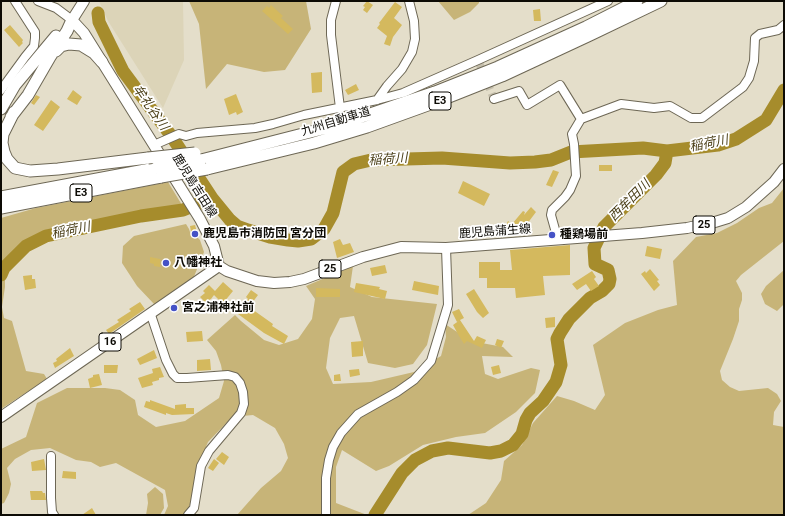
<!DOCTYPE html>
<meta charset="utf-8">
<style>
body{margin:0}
#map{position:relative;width:785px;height:516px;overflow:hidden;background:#e4deca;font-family:Roboto,sans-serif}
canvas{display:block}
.frame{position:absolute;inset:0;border:2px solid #0d0b05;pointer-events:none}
</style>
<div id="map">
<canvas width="785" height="516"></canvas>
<div class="frame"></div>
</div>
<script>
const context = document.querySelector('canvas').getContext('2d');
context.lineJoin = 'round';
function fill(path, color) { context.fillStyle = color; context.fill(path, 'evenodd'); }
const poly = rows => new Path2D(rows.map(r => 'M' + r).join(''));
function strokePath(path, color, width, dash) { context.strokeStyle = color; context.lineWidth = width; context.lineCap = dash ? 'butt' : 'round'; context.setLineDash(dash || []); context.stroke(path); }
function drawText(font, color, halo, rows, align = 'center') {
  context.font = font + ' Roboto,"Noto Sans JP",sans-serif'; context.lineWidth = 3.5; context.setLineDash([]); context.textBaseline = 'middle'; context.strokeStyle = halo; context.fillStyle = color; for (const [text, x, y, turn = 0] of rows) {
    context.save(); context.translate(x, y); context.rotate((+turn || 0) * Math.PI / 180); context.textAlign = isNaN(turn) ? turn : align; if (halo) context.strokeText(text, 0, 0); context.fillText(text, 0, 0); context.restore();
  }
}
fill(poly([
 [99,1,183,1,184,60,163,108,108,21]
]), '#dcd4b8');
fill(poly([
 [189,1,306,1,311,29,285,70,264,72,227,64,206,89,199,24],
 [438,1,479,1,479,3,470,12,454,20],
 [168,182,182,205,179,207,125,215,49,231,31,240,15,252,6,260,1,268,1,218,36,208],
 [784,188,784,241,741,275,736,281,742,293,742,300,739,309,739,321,733,339,720,371,722,380,730,387,739,391,768,388,777,394,781,401,774,412,773,425,784,427,784,515,468,515,486,503,501,480,504,461,522,445,533,423,557,396,574,401,595,410,605,395,593,345,625,323,658,310,677,305,673,261,696,237,717,233,737,223,759,208,772,203],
 [186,224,189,229,192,238,197,237,200,240,204,252,193,279,158,304,154,304,137,286,122,263,123,246,134,236],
 [353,266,350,287,372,297,437,304,427,345,413,364,395,368,368,363,354,316,340,318,330,338,326,368,333,384,371,382,414,372,441,356,446,337,445,324,471,341,503,347,513,357,482,356,485,374,498,379,531,368,540,370,535,393,516,412,485,433,456,437,423,445,389,466,376,471,342,450,336,467,336,503,367,515,237,515,261,488,281,471,288,458,284,444,275,428,253,415,232,417,208,442,195,473,194,496,185,515,164,515,168,506,165,490,116,463,100,467,91,462,76,460,50,448,31,450,15,459,7,468,11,484,9,493,4,503,1,504,1,449,26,437,37,403,67,388,105,388,120,390,135,400,138,415,156,427,185,421,219,398,224,381,221,365,216,351,207,340,235,315,241,321,264,340,279,345,298,339,312,319,315,299,306,286],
 [784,270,784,304,777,311,765,304,761,294,766,286],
 [5,279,5,287,2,307,4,318,12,321,26,371,44,374,47,379,1,409,1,280],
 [155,487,163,494,164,508,160,515,146,515,148,503,147,494]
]), '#c7b478');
strokePath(poly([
 [98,13,99,22,123,71,172,137,212,198,230,220,237,226,248,230,270,237,288,240,298,241,311,239,324,229,333,213,343,172,354,164,371,160,442,158,510,163,535,162,551,160,571,152,643,148,667,151,718,145,736,139,766,120,784,90],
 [1,275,4,268,26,246,46,236,141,216,183,210,212,198],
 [375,515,402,473,415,460,432,451,448,448,490,453,501,451,513,445,522,434,526,420,530,413,543,401,556,382,561,365,557,339,560,333,569,319,590,298,602,291,609,284,610,279,608,270,595,264,594,248,604,227,656,175,665,163,667,151]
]), '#a68c2c', 13);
fill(poly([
 [367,1,373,5,367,13,363,10,365,7,363,6],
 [395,2,402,7,394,18,402,25,393,37,390,46,384,44,387,36,377,28,380,24,379,23],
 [271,5,283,16,281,18,293,29,288,34,262,11,267,6,269,8],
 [540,9,541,21,534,21,533,10],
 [10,25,23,40,22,42,23,43,19,47,4,30],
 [322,72,322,92,312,93,311,73],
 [356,84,359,90,348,95,345,90],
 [73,90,82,97,77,105,67,99],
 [236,94,243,112,237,115,236,112,229,115,224,99],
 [36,95,40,97,34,105,31,103],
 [51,100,60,107,43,131,34,125],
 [599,165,612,165,612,171,599,171],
 [553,170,559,172,552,187,546,185],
 [463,181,490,194,484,206,458,193],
 [531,207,536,212,524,228,519,224,515,232,505,227,508,221,512,224,523,211,525,212,524,215],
 [195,225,198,236,192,237,190,226],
 [340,239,343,245,350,243,354,252,337,258,333,242],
 [570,245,570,275,543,276,545,295,516,298,515,288,487,288,487,278,479,278,479,262,500,262,500,270,512,270,510,250],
 [647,246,662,249,660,259,645,256],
 [150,257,160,259,160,267,154,266,154,264,150,263],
 [385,265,387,273,372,276,370,268],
 [650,269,659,280,657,281,660,285,654,291,641,274,645,271,646,273],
 [592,271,596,277,594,279,599,286,591,291,586,284,577,290,572,284],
 [32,275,32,279,35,279,36,288,25,290,23,276],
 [414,281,439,286,438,295,412,290],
 [223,282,233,291,224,302,222,303,214,295,211,299,205,302,200,297,205,293,203,291,209,285,215,291],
 [356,283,380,287,379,289,387,291,385,299,354,292],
 [316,288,340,289,340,297,316,297],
 [474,289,489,313,483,318,477,312,466,294],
 [251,290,258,295,249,307,273,324,272,326,288,336,284,344,264,333,238,314,248,299,246,297],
 [140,302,145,309,109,334,106,330,119,322,117,320,131,311,129,309],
 [459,309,464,318,460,320,474,341,477,336,486,340,482,348,467,341,464,344,459,336,453,325,460,320,457,322,452,312],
 [555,317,555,327,546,328,545,318],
 [202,331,203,341,187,342,186,332],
 [497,339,504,341,501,348,495,345],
 [363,341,363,356,352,357,351,342],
 [70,348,74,356,55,368,53,363,57,361,56,359],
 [154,350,157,358,140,365,137,359],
 [210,359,211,370,197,371,197,360],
 [104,365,118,365,117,373,104,373],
 [499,365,501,373,493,375,491,367],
 [160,367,164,377,159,378,159,380,152,382,153,385,142,388,138,378,153,373,152,369],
 [359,369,360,375,350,377,349,370],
 [99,374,102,385,90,388,88,379,93,377,93,375],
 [340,374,341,381,334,381,334,375],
 [150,400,175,409,175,405,186,404,186,408,194,408,194,414,172,415,166,413,166,415,144,407,146,401,150,402],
 [222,452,229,457,224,465,216,459],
 [44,459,46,470,32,471,31,462],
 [214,459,219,463,213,471,208,468],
 [63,471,76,472,76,479,62,478],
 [30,491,42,491,43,493,45,493,46,500,31,500],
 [92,508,96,515,82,515]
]), '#d4b95e');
strokePath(poly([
 [478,60,494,99]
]), '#c4beac', 8, [8, 4]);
const minor = poly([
 [38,1,56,8,72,20],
 [336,1,331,20,331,35,340,108],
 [1,90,25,57,34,46,35,38,35,32,15,1],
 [494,99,519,91,527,105,560,85,581,119],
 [377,100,387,86,402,69,412,52,415,39,414,21,409,1],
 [154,145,179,134,186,136,197,133,255,128,273,124,304,115,377,100,403,93,478,60,608,1],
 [558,240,551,215,552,210,565,197,570,190,576,176,574,144,572,134,581,119,621,104,654,108,670,106,691,118,702,118,743,87,749,78,754,61,755,38,760,34,778,30,784,25],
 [151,315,166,360,173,374,177,378,187,378,228,375,235,377,240,383,243,392,244,404,241,413,209,451,201,466,194,508,188,515],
 [51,456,51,498,52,512,54,515],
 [326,515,326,478,329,460,333,447,341,433,358,414,397,392,414,380,431,361,448,305,446,248]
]);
const major = poly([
 [84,1,72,20,84,33,200,219,214,246,219,266],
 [219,266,227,271,257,281,274,283,290,282,304,279,363,257,401,247,446,248,642,233,687,228,715,222,728,218,746,207,774,182,784,169],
 [1,417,219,266]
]);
const highway = poly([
 [56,51,61,46,69,44,81,45,94,53,102,62],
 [1,109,15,85,56,36],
 [14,112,3,134,2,143,4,152,7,159,15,168,30,171,58,169,148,158],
 [11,117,28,95,50,57,67,31,72,20],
 [201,160,338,125,435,92,498,67,586,27,637,1],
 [207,169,314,143,367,127,439,101,502,76,590,35,661,1],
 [1,197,156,168],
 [1,208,161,177]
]);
strokePath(minor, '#6d6755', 10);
strokePath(major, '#6d6755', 12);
strokePath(highway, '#6d6755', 13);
strokePath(minor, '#fff', 8);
strokePath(major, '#fff', 10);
strokePath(highway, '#fff', 11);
const highwayBridge = poly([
 [148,158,195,153],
 [156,168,201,160],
 [161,177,207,169]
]);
strokePath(highwayBridge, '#6d6755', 13, []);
strokePath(highwayBridge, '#fff', 11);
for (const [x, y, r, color] of [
 [195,234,4,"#4552c6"],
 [552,235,4,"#4552c6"],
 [166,263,4,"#4552c6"],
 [174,308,4,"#4552c6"]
]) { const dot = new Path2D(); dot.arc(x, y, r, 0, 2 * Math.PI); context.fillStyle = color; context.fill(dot); strokePath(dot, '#fff', 1.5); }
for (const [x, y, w] of [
 [440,101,22],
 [81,193,22],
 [704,225,22],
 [330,269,22],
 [110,342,22]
]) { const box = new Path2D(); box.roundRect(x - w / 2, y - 9, w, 18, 3); context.fillStyle = '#fff'; context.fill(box); strokePath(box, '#0d0b05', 1); }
drawText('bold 11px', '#0d0b05', null, [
 ["E3",440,101],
 ["E3",81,193],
 ["25",704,225],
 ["25",330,269],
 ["16",110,342]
]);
drawText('12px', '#0d0b05', '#fff', [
 ["九州自動車道",336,122,-17],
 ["鹿児島吉田線",194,186,58],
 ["鹿児島蒲生線",495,232,-4]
]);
drawText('bold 12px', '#0d0b05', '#fff', [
 ["鹿児島市消防団 宮分団",203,234],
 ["種鶏場前",560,235],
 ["八幡神社",174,263],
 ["宮之浦神社前",182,308]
], 'left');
drawText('italic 13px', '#4c4019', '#fff', [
 ["牟礼谷川",150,108,55],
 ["稲荷川",709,144,-11],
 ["稲荷川",388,160,-4],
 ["西牟田川",630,201,-45],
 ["稲荷川",71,231,-11]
]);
</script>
